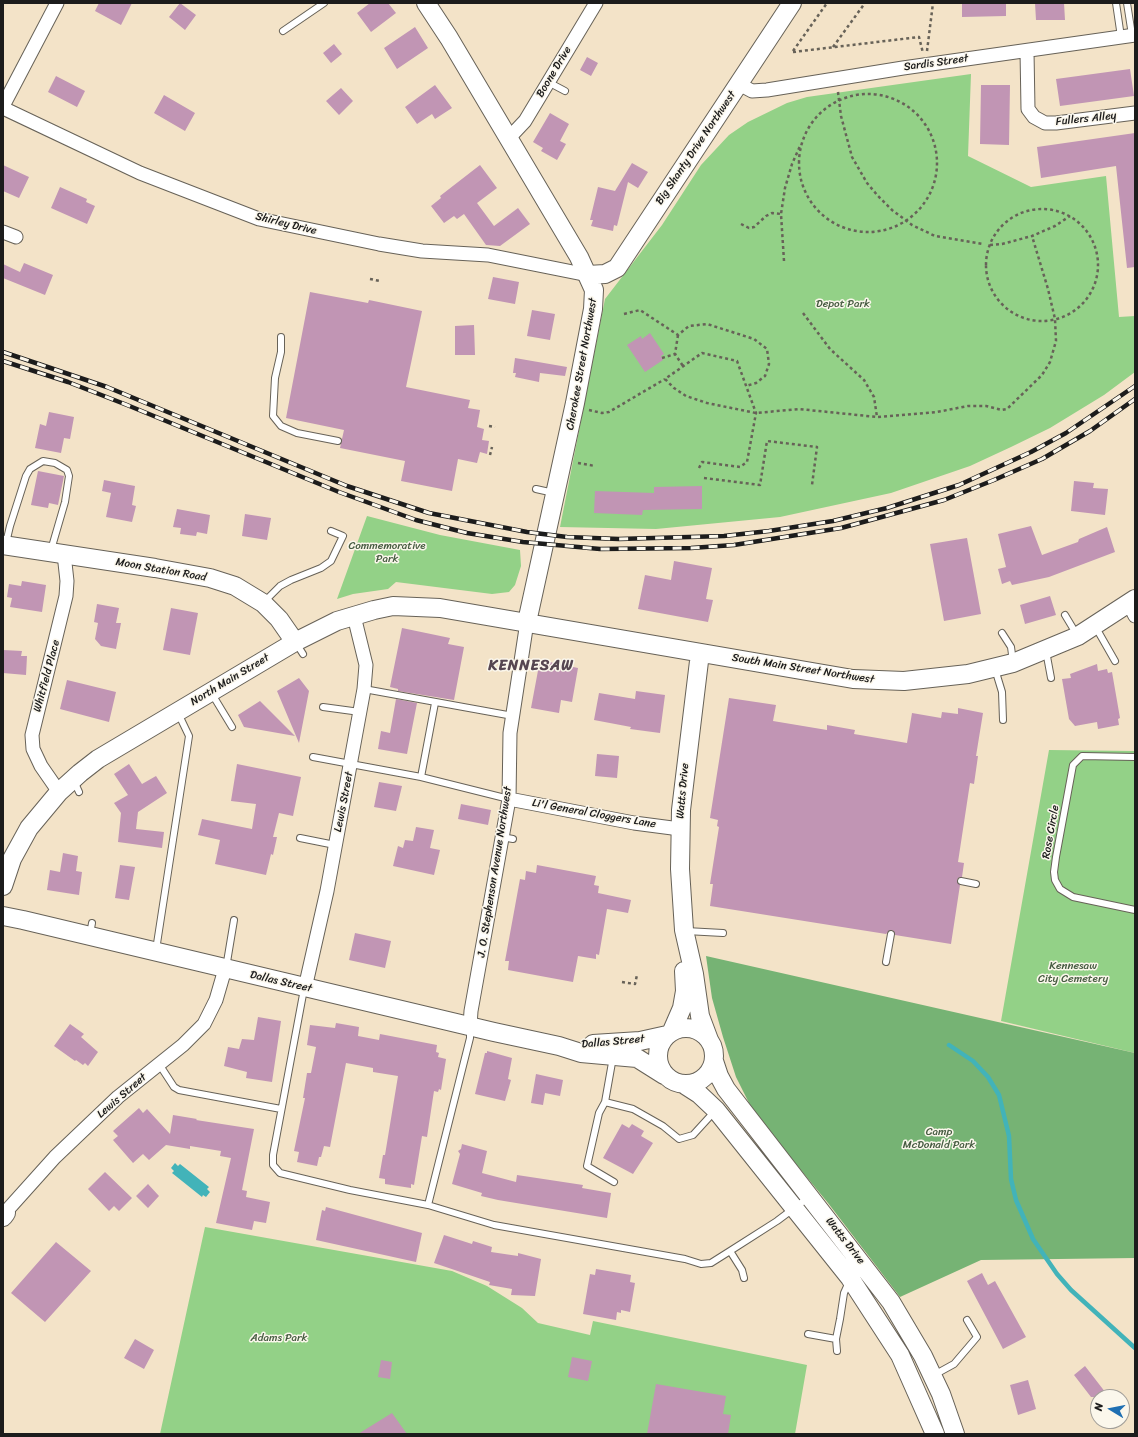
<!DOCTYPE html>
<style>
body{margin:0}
#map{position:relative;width:1138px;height:1437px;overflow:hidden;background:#f3e3c8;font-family:Sriracha,sans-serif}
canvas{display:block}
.frame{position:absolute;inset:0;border:4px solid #1c1c1c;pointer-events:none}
.north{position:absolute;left:1090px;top:1389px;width:40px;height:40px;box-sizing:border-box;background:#fbf7ec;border:1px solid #a29f99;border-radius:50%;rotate:280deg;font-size:11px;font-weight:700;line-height:16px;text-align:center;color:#1c1c1c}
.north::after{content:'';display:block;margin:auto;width:14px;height:18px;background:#1f6fb2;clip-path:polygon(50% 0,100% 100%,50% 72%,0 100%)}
</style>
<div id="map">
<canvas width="1138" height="1437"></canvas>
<div class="frame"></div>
<div class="north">N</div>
</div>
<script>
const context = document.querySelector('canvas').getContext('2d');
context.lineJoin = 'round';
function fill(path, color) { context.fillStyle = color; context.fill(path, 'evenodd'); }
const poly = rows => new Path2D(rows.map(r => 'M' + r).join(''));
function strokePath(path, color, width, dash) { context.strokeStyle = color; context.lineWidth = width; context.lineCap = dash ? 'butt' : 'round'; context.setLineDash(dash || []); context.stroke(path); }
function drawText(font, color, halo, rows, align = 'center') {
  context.font = font + ' Sriracha,sans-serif'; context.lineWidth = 3; context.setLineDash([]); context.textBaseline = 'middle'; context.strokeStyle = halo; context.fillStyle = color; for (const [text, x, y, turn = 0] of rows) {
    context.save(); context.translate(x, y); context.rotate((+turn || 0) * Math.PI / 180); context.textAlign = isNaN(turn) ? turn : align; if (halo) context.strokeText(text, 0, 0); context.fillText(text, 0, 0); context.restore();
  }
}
fill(poly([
 [971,74,968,156,1031,187,1106,176,1119,317,1135,316,1135,372,1104,395,1050,428,1011,447,970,466,891,493,780,517,656,529,560,527,605,299,662,225,701,165,729,135,748,122,787,103,807,97],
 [367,516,440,535,520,550,521,566,515,585,509,592,492,594,396,582,388,589,353,594,337,599],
 [1049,750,1135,751,1135,1053,1001,1021],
 [205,1227,452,1271,487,1286,522,1308,538,1323,590,1335,593,1321,807,1365,795,1434,160,1434]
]), '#93d187');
fill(poly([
 [706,956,1135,1053,1135,1258,981,1260,900,1297,828,1203,754,1113,736,1077,723,1037,712,998]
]), '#76b374');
fill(poly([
 [175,1163,178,1166,180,1164,209,1187,207,1189,210,1192,206,1197,203,1195,202,1197,172,1173,174,1171,171,1168]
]), '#42b3b9');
strokePath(poly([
 [949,1045,973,1061,988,1077,999,1095,1009,1136,1011,1179,1016,1200,1033,1239,1057,1274,1071,1290,1135,1348]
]), '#42b3b9', 4.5);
fill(poly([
 [99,3,132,3,121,25,95,11],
 [180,3,196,15,185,30,169,17],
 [370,3,388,3,396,13,371,32,357,13],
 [962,3,1006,3,1006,16,962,17],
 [1035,3,1064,3,1065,20,1036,20],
 [415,27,428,48,397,69,384,48],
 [334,44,342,54,331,63,323,53],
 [587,57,598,63,591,76,580,70],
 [1130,69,1134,96,1060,106,1056,79],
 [56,76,85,91,77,107,48,92],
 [435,85,452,108,435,119,432,114,417,124,405,107],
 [981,85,1010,85,1009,145,980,144],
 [341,88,353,101,339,115,326,101],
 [164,95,195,113,185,131,154,113],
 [550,113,569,124,560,141,566,144,557,160,541,151,543,148,533,142],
 [1135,133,1135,267,1127,268,1116,166,1041,178,1037,147],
 [632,163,648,172,638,188,628,182,617,226,614,225,613,231,591,226,593,220,590,220,598,187,615,191],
 [3,165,29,177,19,198,3,191],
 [480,165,497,188,477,203,494,226,518,208,530,224,500,246,486,245,464,214,457,219,454,216,444,223,431,206,441,198,440,196],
 [60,187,87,199,86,202,95,206,87,224,51,208],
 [24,263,53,275,45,295,3,278,3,264,20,272],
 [493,277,519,282,515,304,488,299],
 [310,292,368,303,369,300,422,311,406,387,470,400,468,408,480,410,477,427,484,429,482,440,489,441,487,454,480,452,477,463,458,459,452,491,401,481,405,461,340,448,344,430,286,418],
 [532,310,555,314,550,340,527,336],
 [474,325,475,355,455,355,455,326],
 [650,333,664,354,661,356,663,360,645,372,627,345,641,336,642,339],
 [515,358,567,367,565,376,540,373,539,382,515,377,516,373,513,373],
 [49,412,74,417,70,439,64,438,61,453,35,448,40,424,46,426],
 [38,471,64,476,58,505,49,503,48,508,31,505],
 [104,480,135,486,132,505,136,506,132,522,106,517,111,493,102,491],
 [1074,481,1094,483,1093,488,1108,489,1105,515,1071,511],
 [702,486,702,509,643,510,642,515,594,513,595,491,654,493,654,487],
 [177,509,210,515,207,534,197,532,196,536,180,534,181,528,173,527],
 [245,514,271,518,267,540,242,536],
 [1031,526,1042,555,1078,542,1079,539,1107,527,1115,552,1049,577,1012,585,1010,581,1002,584,998,569,1006,567,998,534],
 [967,538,981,614,944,621,930,544],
 [674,561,712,568,706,599,713,600,708,622,638,609,645,575,671,580],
 [22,581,46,585,42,612,10,607,12,598,7,597,9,584,21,586],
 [1050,596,1056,615,1025,624,1020,605],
 [97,604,119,608,116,623,121,623,116,649,101,646,95,639,98,623,94,622],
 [171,608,198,613,190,655,163,650],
 [402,628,450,638,448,644,464,647,454,700,398,691,398,689,390,687],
 [3,650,22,651,21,656,27,656,26,675,3,673],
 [540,660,578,668,572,702,561,700,559,713,531,708],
 [1097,664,1098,671,1107,669,1108,673,1112,672,1120,718,1118,719,1119,725,1098,729,1097,722,1075,726,1069,719,1062,679,1071,678,1070,674],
 [299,678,309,691,299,743,277,691],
 [67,680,116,692,109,722,60,709],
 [636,691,665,695,660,733,630,729,631,727,594,720,599,693,635,699],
 [729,698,776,705,773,721,827,730,827,725,855,730,854,734,907,743,912,713,941,718,942,712,958,714,958,708,983,713,976,756,978,756,974,784,970,783,958,862,964,863,962,877,958,878,957,881,960,885,951,944,895,935,894,931,891,930,886,934,710,906,713,884,710,884,719,827,717,826,718,820,710,818],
 [396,699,417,703,407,754,378,749,381,731,390,733],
 [260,701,295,736,244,727,238,715],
 [597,754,619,756,617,778,595,776],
 [129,764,142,784,156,776,167,793,138,812,136,829,164,832,162,848,118,842,121,813,114,803,128,795,114,774],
 [237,764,301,777,293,816,279,813,273,837,277,837,273,855,271,854,266,875,215,864,220,840,198,835,202,819,252,829,256,804,231,801],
 [379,782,402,786,396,811,374,807],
 [461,804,491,810,488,825,458,819],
 [416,827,434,830,430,848,440,850,434,875,393,866,398,846,403,848,405,840,413,841],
 [63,853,78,856,76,871,82,872,79,895,47,890,50,870,60,872],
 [120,865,135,867,129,900,115,898],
 [537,865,596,876,594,885,599,886,598,893,631,900,628,913,607,909,599,955,596,954,596,959,578,956,573,982,508,970,509,961,505,961,520,879,525,880,526,871,536,873],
 [355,933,391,941,385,968,349,960],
 [258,1017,281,1021,272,1082,246,1078,247,1072,224,1066,228,1047,239,1049,242,1039,254,1040],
 [336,1023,359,1027,358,1036,379,1040,380,1034,437,1045,436,1052,439,1053,438,1057,446,1059,441,1090,439,1089,438,1092,434,1091,427,1137,422,1136,414,1185,411,1184,411,1188,385,1184,385,1179,379,1178,383,1155,385,1155,398,1076,373,1072,373,1068,346,1063,330,1147,324,1146,321,1157,319,1157,317,1166,297,1162,299,1152,294,1151,305,1098,303,1098,307,1073,311,1073,316,1047,307,1045,310,1025,335,1028],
 [70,1024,84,1034,81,1037,98,1052,88,1066,85,1063,83,1065,76,1060,75,1061,54,1046],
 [487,1051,512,1058,508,1079,511,1080,505,1101,475,1094,485,1053,487,1053],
 [536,1074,563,1080,560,1096,545,1093,543,1105,531,1103],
 [139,1108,143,1113,147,1109,170,1134,173,1115,197,1119,196,1120,254,1129,242,1190,247,1191,246,1197,270,1202,266,1223,254,1221,252,1230,216,1223,231,1158,220,1156,221,1151,190,1146,190,1149,166,1145,149,1160,143,1154,133,1163,113,1140,118,1136,113,1131],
 [622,1124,629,1128,632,1124,644,1131,641,1136,653,1143,633,1174,603,1158],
 [462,1144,487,1151,482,1173,516,1182,517,1175,583,1185,582,1188,611,1193,607,1218,498,1200,481,1196,482,1193,452,1184,460,1154,458,1151,461,1149],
 [105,1172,132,1198,119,1211,114,1206,109,1211,88,1189],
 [148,1184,159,1196,148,1208,136,1196],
 [326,1207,422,1233,416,1262,316,1240,322,1210,325,1211],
 [444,1235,472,1244,473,1241,492,1247,491,1252,518,1256,518,1253,541,1259,535,1296,511,1295,512,1289,489,1285,490,1282,434,1263],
 [56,1242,91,1271,45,1322,11,1293],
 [596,1269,631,1275,630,1282,635,1283,630,1312,621,1310,621,1313,617,1312,616,1320,583,1314,590,1274,595,1275],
 [982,1273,988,1285,995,1281,1026,1337,1003,1349,967,1281],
 [135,1339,154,1350,144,1369,124,1358],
 [572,1357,592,1361,588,1381,568,1377],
 [381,1360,392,1362,390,1379,378,1377],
 [1085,1366,1109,1397,1091,1397,1074,1375],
 [1028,1380,1036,1409,1018,1415,1010,1385],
 [656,1384,726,1396,723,1414,731,1415,728,1434,647,1434],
 [392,1413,407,1434,358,1434]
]), '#c195b4');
const lane = poly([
 [1116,3,1121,37],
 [1127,3,1132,35],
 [283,31,324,3],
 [548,82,565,91],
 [281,337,281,352,275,378,273,416,281,426,297,433,338,441],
 [536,489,554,493],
 [6,543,10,526,26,476,30,469,43,461,55,463,67,470,69,476,65,502,51,550],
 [264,602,280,586,291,580,321,568,331,561,343,536,331,531],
 [1065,615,1077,635],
 [1095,626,1115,661],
 [1002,633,1011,647,1013,662],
 [296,643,303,654],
 [1046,651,1051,678],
 [995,669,1002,692,1003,720],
 [364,689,513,716],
 [212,694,232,727],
 [323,707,360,712],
 [313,757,421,777,509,799],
 [1135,757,1082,756,1073,765,1056,857,1054,872,1055,880,1060,889,1073,897,1135,910],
 [421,777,435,703],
 [74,781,79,792],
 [502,837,513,839],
 [300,838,335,845],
 [961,881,976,884],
 [686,931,723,933],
 [90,934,92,923],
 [156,950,189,736,178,713],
 [886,962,891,934],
 [226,968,234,920],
 [304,989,273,1155,273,1165,280,1173,350,1190,428,1205,494,1225,685,1259,701,1264,711,1263,730,1251,777,1221,809,1197],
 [613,1057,605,1102,633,1109,663,1126,679,1139,693,1135,714,1112],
 [159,1064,174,1087,179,1090,281,1109],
 [605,1102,599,1113,587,1166,614,1182],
 [428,1205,470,1038,470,1027],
 [730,1251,742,1270,744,1278],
 [808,1334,836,1339],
 [837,1351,836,1339,840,1319,844,1293,849,1282],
 [934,1375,954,1364,977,1337,967,1320]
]);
const street = poly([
 [1027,51,1028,109,1034,117,1045,123,1056,123,1135,113],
 [739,84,752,91,767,90,903,68,1135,35],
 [3,106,57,3],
 [3,108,140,173,259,219,379,244,422,251,488,255,588,275],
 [508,139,525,121,596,3],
 [3,232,16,237],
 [1129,604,1135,616],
 [59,792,41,766,33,749,32,735,66,596,67,581,64,554],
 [509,799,634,823,680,829],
 [305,988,327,891,364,689,366,665,354,616],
 [470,1026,471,1011,509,799,510,733,527,622],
 [3,1215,55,1157,118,1097,183,1045,204,1024,216,1000,225,969]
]);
const secondary = poly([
 [426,3,449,38,579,257,594,290,593,309,575,403,527,622],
 [588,275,605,274,617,268,792,3],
 [3,545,155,568,210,578,235,586,263,603,279,619,295,642],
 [700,653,681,810,680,869,684,930,694,974,700,1016,709,1040],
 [3,886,12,859,29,828,59,792,80,773,98,759,295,642,337,621,374,610,393,606,440,608,853,679,904,681,968,674,1013,663,1078,636,1135,599],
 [3,916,23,920,494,1032,559,1046,581,1053,637,1058,664,1075],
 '658 1056a28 28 0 1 1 56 0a28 28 0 1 1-56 0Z',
 [672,1031,682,1008,685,991,684,971],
 [593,1044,640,1041,667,1035],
 [714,1061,719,1076,726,1089,891,1302,923,1356,941,1394,955,1434],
 [685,1085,699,1094,716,1110,850,1278,900,1355,935,1434],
 [3,1217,6,1213]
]);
strokePath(lane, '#676258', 8);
strokePath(street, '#676258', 15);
strokePath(secondary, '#676258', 20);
strokePath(poly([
 [833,47,865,3],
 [793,51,827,3],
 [927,51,933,3],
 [793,52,919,37,923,53],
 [838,92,841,116,852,157,867,183,878,196,892,210,912,225,935,236,983,244],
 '799 163a69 69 0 1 1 138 0a69 69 0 1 1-138 0Z',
 '986 265a56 56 0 1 1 112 0a56 56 0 1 1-112 0Z',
 [741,224,749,228,754,227,766,216,772,213,781,214],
 [990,245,1002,244,1032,236,1055,226,1070,216],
 [784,261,781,214,785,188,792,164,800,146],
 [370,279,380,281],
 [803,313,830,349,864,380,874,397,877,417,937,412,968,406,986,406,1002,410,1007,409,1042,375,1050,362,1056,341,1055,319,1048,289,1032,236],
 [624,314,640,310,678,335,689,326,707,324,754,339,767,349,769,364,765,376,756,383,746,386],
 [678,335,675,354,683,366],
 [662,358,675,354],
 [589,410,602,413,609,412,665,379],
 [489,426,495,427],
 [490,455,492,447],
 [578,463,595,466],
 [699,468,702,462,740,467,747,462,756,413,737,361,702,353,665,379,674,388,686,396,707,403,756,413,799,409,877,417],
 [704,478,760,485,767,441,817,447,812,485],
 [622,982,635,984,637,975]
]), '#676258', 2.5, [3, 3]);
strokePath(lane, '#fff', 6);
strokePath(street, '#fff', 13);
strokePath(secondary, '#fff', 18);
const rail = poly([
 [3,352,107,387,347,486,429,513,527,532,567,537,619,539,724,536,769,531,833,521,887,508,959,485,1031,452,1066,433,1135,386],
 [3,361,68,382,127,405,339,492,416,520,467,533,523,542,600,549,691,548,734,545,841,528,889,515,944,500,994,480,1042,459,1090,431,1135,399]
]);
strokePath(rail, '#1c1c1c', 4.5);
strokePath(rail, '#fbf7ec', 3, [9]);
drawText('11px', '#1c1c1c', '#fbf7ec', [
 ["Sardis Street",936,63,-8],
 ["Boone Drive",554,72,-59],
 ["Fullers Alley",1086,119,-6],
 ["Big Shanty Drive Northwest",696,148,-56],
 ["Shirley Drive",286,224,14],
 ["Cherokee Street Northwest",582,364,-80],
 ["Moon Station Road",161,570,10],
 ["South Main Street Northwest",803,669,9],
 ["Whitfield Place",47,676,-75],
 ["North Main Street",230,680,-31],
 ["Watts Drive",683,791,-85],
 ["Lewis Street",344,802,-79],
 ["Li'l General Cloggers Lane",594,814,10],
 ["Rose Circle",1051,832,-80],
 ["J. O. Stephenson Avenue Northwest",495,872,-81],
 ["Dallas Street",281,982,13],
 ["Dallas Street",613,1042,-5],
 ["Lewis Street",122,1096,-41],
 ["Watts Drive",845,1241,52]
]);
drawText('11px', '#465b41', '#fbf7ec', [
 ["Depot Park",843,304],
 ["Commemorative",387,546],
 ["Park",387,559],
 ["Kennesaw",1073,966],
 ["City Cemetery",1073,979],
 ["Camp",939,1132],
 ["McDonald Park",939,1145],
 ["Adams Park",279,1338]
]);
context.letterSpacing = '1px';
drawText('bold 15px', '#564651', '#fbf7ec', [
 ["KENNESAW",531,666]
]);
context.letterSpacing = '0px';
</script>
